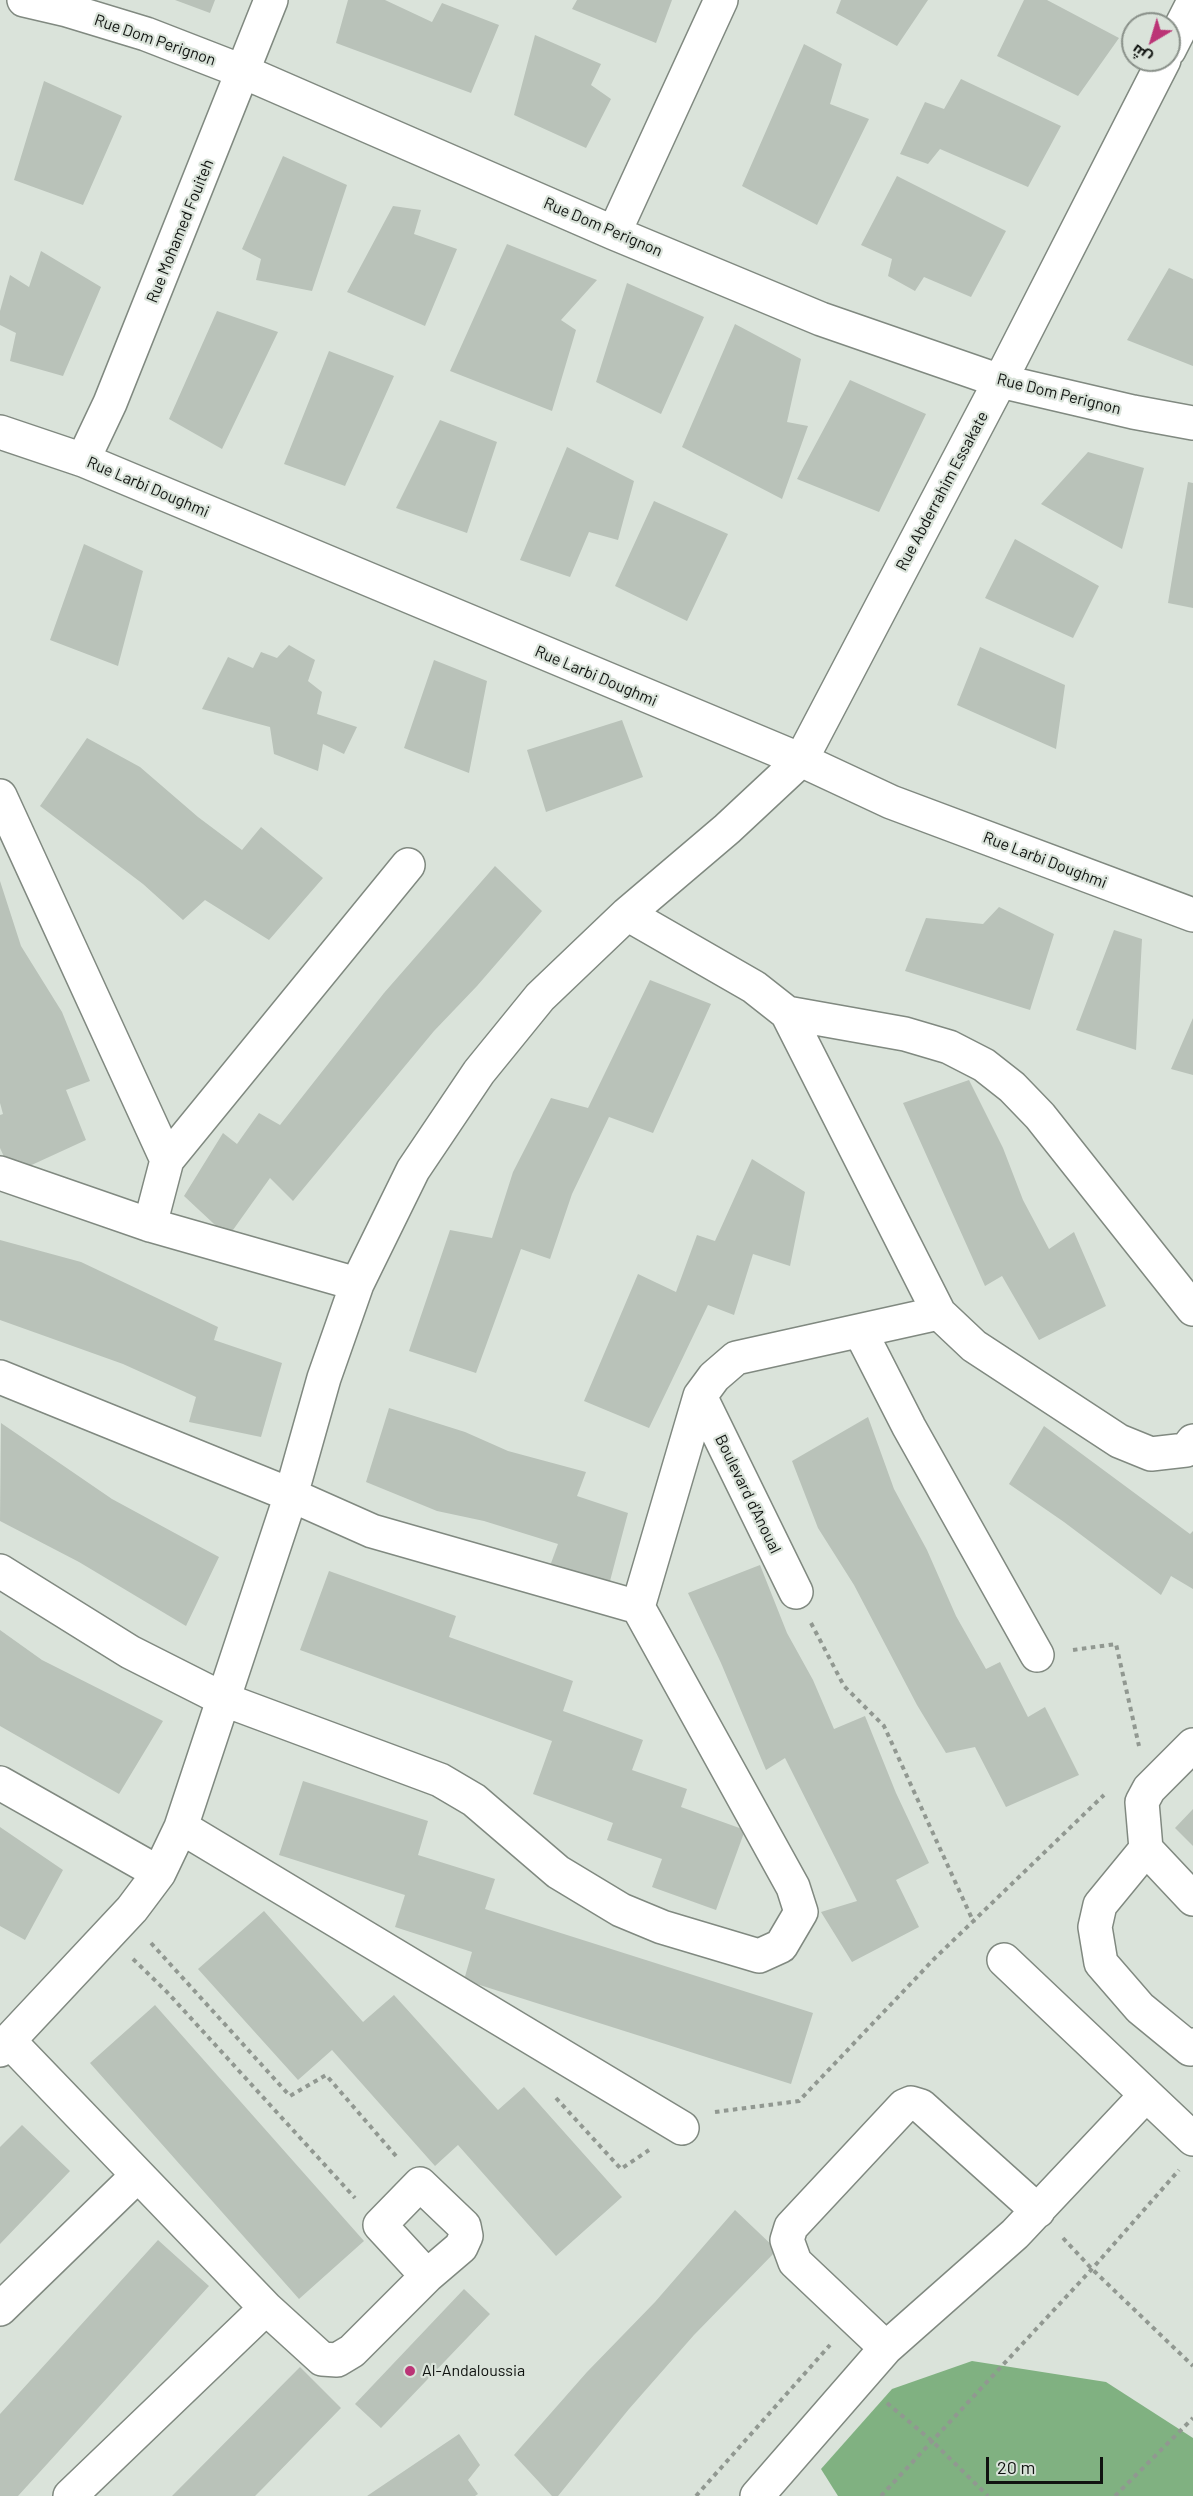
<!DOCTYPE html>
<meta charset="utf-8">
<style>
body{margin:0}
#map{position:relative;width:1193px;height:2496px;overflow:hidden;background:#dae3da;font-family:Barlow,Cairo,sans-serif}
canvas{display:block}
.north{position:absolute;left:1121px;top:12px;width:60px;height:60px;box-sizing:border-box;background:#dae3da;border:2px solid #899089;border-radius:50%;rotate:218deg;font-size:16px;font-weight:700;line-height:24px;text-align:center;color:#101310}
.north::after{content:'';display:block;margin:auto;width:21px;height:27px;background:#bb3476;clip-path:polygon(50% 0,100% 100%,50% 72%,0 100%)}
.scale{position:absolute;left:986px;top:2457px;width:117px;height:27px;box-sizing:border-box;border:3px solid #101310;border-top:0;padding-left:8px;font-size:18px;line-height:21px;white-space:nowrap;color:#101310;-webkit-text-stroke:4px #dae3da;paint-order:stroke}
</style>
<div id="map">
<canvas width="1193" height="2496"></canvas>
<div class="north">ش</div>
<div class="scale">20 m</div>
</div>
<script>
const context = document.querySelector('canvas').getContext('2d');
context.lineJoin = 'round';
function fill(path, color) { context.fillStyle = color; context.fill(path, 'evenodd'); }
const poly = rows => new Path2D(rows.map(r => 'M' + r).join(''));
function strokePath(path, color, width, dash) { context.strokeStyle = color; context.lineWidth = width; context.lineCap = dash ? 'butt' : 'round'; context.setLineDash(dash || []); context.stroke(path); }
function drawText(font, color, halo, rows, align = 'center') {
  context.font = font + ' Barlow,sans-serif'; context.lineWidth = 4.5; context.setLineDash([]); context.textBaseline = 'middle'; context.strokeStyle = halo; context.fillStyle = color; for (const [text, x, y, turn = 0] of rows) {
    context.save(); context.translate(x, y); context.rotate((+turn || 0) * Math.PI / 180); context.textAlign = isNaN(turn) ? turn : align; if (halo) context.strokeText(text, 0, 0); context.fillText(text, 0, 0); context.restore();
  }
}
fill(poly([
 [972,2361,1106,2382,1193,2438,1193,2496,838,2496,821,2469,892,2389]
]), '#80b181');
fill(poly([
 [175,0,215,0,210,13],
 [348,0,385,0,432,22,442,3,499,25,471,93,336,43],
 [577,0,672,0,656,43,572,9],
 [841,0,928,0,897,46,836,13],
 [1024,0,1047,0,1119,38,1078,96,997,56],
 [535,35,601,64,591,85,611,99,586,148,514,115],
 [804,44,842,64,830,104,869,119,817,225,742,186],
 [961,79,1061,126,1028,187,940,149,928,164,900,154,925,102,944,109],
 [44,81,122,116,83,205,14,180],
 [283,156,347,185,312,291,256,280,261,259,242,249],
 [897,176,1006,231,971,297,924,277,915,291,888,276,892,259,861,245],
 [393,206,421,210,414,234,457,249,425,326,347,292],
 [507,244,597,280,561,320,576,330,552,411,450,371],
 [41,251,101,287,63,376,10,361,16,333,0,325,0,311,10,275,29,287],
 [1169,268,1193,279,1193,366,1127,340],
 [627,283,704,317,661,414,596,382],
 [217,311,278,332,222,449,169,419],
 [735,324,801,359,787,422,808,426,782,499,682,447],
 [329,351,394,376,345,486,284,464],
 [850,380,926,414,879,512,797,479],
 [440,420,497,442,467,533,396,508],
 [567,447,634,481,618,540,589,532,570,577,520,560],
 [1088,452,1144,468,1122,549,1041,504],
 [1188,482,1193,483,1193,608,1168,603],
 [654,501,728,534,687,621,615,586],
 [1015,539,1099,586,1073,638,985,598],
 [84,544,143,571,118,666,50,640],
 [289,645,315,660,308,681,322,692,317,714,357,727,344,754,323,744,318,771,274,754,270,727,202,709,228,657,253,668,261,652,277,658],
 [980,647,1065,685,1056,749,957,705],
 [434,660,487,681,469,773,404,748],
 [622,720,643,777,546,812,527,750],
 [87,738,140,767,198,817,242,850,261,827,323,878,269,940,205,900,183,920,143,884,40,806],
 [495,866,542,911,477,986,434,1031,293,1201,270,1178,228,1237,184,1196,223,1133,237,1144,259,1113,280,1125,384,993],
 [0,881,21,946,62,1012,90,1081,66,1090,86,1140,12,1174,0,1148,0,1115,3,1114,0,1103],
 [999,907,1054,934,1030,1010,905,971,926,918,983,924],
 [1114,930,1142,939,1136,1050,1076,1030],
 [650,980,711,1004,653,1133,609,1117,572,1194,550,1259,521,1249,476,1373,409,1351,450,1230,492,1238,513,1172,551,1098,588,1108],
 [1193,1018,1193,1075,1171,1069],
 [969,1080,1003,1148,1023,1200,1049,1249,1074,1232,1106,1306,1039,1340,1002,1276,985,1286,903,1103],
 [752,1159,805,1192,790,1266,753,1254,734,1315,708,1305,649,1428,584,1401,638,1274,676,1292,697,1235,715,1241],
 [0,1240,81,1262,218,1327,214,1340,282,1363,261,1437,189,1422,196,1397,123,1364,0,1320],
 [389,1408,465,1432,508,1451,586,1472,577,1496,628,1513,610,1581,550,1566,558,1544,484,1521,437,1511,366,1482],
 [868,1417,894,1489,927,1550,956,1616,986,1669,1000,1662,1028,1717,1045,1707,1079,1775,1006,1807,975,1747,946,1753,917,1705,854,1585,818,1528,792,1461],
 [1,1423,112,1499,219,1557,186,1626,79,1562,0,1521],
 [1044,1426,1190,1534,1193,1531,1193,1589,1171,1576,1161,1595,1064,1522,1009,1484],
 [760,1565,787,1633,813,1680,834,1729,865,1716,896,1793,929,1863,896,1880,919,1927,852,1962,821,1912,857,1901,785,1758,766,1770,721,1663,688,1593],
 [329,1571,456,1616,449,1637,573,1681,563,1711,643,1740,632,1770,687,1789,681,1807,745,1830,716,1910,652,1887,662,1859,607,1840,613,1823,533,1794,552,1741,300,1650],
 [0,1630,42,1660,163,1721,119,1794,0,1726],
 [303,1781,428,1821,418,1855,495,1879,485,1909,813,2013,791,2084,464,1980,472,1952,395,1927,405,1895,279,1855],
 [1193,1809,1193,1846,1175,1828],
 [0,1827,63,1870,25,1940,0,1926],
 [264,1911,363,2022,394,1995,498,2110,524,2087,622,2197,556,2256,458,2145,435,2166,332,2050,298,2080,198,1969],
 [155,2005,364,2241,299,2299,90,2063],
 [22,2125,70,2171,0,2244,0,2147],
 [735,2210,777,2250,694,2335,629,2409,558,2496,552,2496,514,2455,587,2372,655,2302],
 [158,2240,209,2286,18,2496,0,2496,0,2414],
 [464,2289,490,2314,381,2428,355,2404],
 [300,2367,341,2408,264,2487,255,2496,172,2496],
 [459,2434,480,2465,468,2480,478,2494,475,2496,367,2496]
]), '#b9c2b9');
const minor = poly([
 [24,0,67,10,146,34,244,72,614,233,821,319,1000,381,1133,412,1193,423],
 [1169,50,1193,3],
 [614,233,721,0],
 [0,432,83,460,801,760,891,802,1193,915],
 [83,460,110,403,271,0],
 [0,796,167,1160],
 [627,914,754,987,787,1013,939,1313],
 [787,1013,905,1034,949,1047,984,1065,1012,1087,1040,1116,1193,1309],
 [0,1173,150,1225,357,1284],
 [150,1225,167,1160,408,865],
 [860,1331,909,1427,1037,1655],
 [0,1377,291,1495,372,1531,638,1607,793,1887,801,1912,781,1946,759,1956,662,1927,621,1910,558,1872,474,1800,440,1780,225,1700,130,1652,0,1571],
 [700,1396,796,1592],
 [638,1607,700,1396,714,1377,736,1358,939,1313,974,1346,1119,1441,1151,1454,1186,1450,1193,1441],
 [1193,1745,1149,1789,1142,1802,1146,1849,1100,1905,1095,1927,1101,1963,1140,2008,1190,2049,1193,2045],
 [0,1783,159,1873],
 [181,1827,682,2128],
 [1146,1849,1193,1899],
 [1004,1960,1193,2139],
 [9,2041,266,2308,322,2359,337,2360,352,2351,427,2276,461,2247,466,2236,464,2226,420,2184,380,2225,427,2276],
 [0,2050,132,1909,159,1873,181,1827,291,1495,324,1378,357,1284,413,1170,479,1072,540,997,627,914,727,829,801,760,1000,381,1164,60],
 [0,2309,138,2175],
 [886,2348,795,2262,787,2240,791,2227,904,2106,911,2103,921,2106,1038,2211],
 [70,2496,266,2308],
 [757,2496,886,2348,1015,2234,1146,2095]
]);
strokePath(minor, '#808980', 36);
strokePath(poly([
 [811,1623,844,1686,884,1726,974,1923],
 [1073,1650,1116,1644,1139,1746],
 [151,1943,290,2096,326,2075,396,2156],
 [133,1959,167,1992,355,2198],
 [556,2098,621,2169,649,2150],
 [715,2112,799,2101,935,1958,1104,1795],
 [1063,2238,1092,2269,1193,2366],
 [887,2403,932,2441,988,2496],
 [696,2496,830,2345],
 [881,2496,1092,2269,1179,2170],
 [1115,2496,1193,2418]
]), '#919891', 4, [4.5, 4.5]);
strokePath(minor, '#fff', 33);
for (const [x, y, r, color] of [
 [410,2371,6,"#bb3476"]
]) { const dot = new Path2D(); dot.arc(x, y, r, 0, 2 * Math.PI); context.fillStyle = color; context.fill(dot); strokePath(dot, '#dae3da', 2); }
drawText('16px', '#101310', '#dae3da', [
 ["Rue Dom Perignon",155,40,19],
 ["Rue Dom Perignon",603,227,23],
 ["Rue Mohamed Fouiteh",180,231,-68],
 ["Rue Dom Perignon",1059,394,14],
 ["Rue Larbi Doughmi",148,487,23],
 ["Rue Abderrahim Essakate",942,491,-62],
 ["Rue Larbi Doughmi",596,676,23],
 ["Rue Larbi Doughmi",1045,860,21],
 ["Boulevard d'Anoual",748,1494,64]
]);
drawText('16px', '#101310', '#dae3da', [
 ["Al-Andaloussia",422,2371]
], 'left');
</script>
